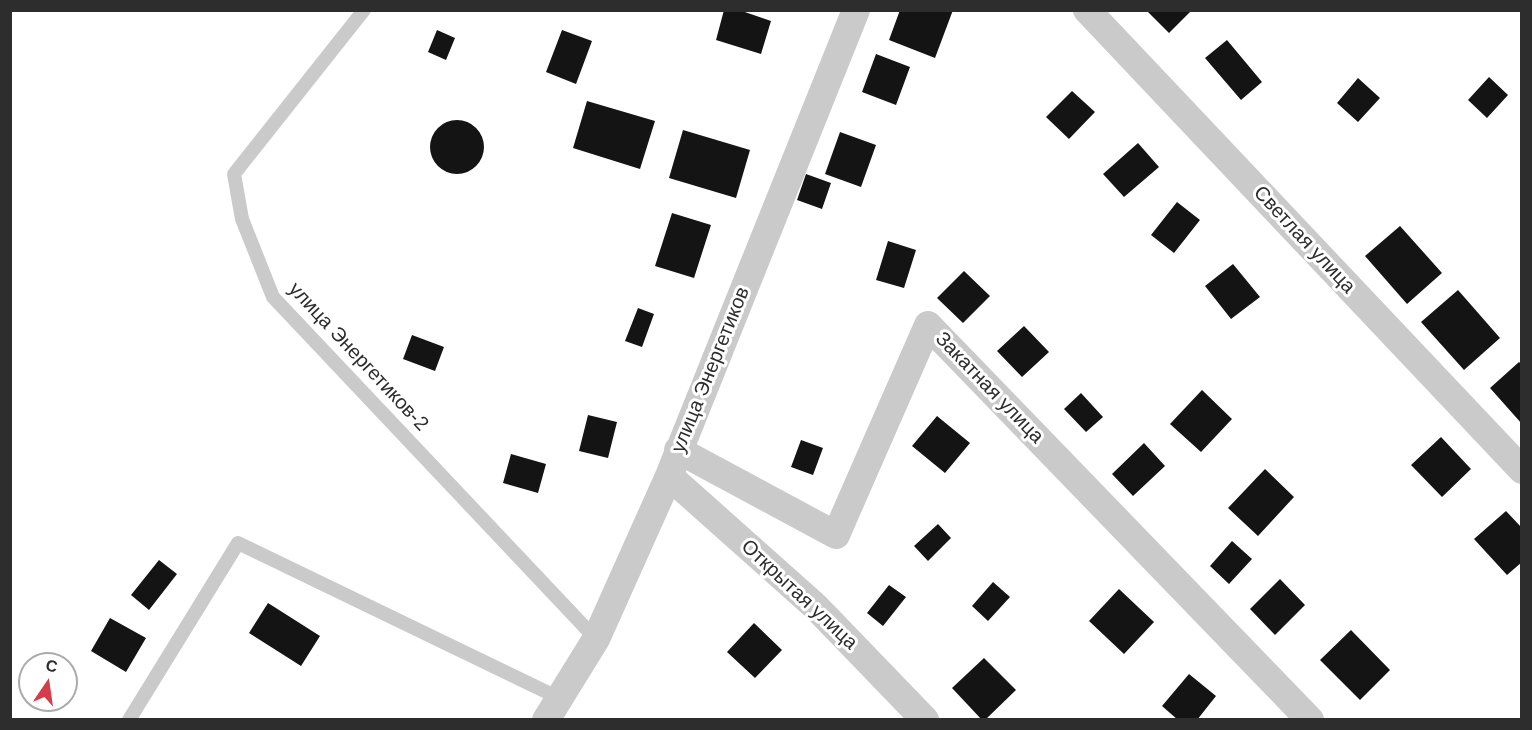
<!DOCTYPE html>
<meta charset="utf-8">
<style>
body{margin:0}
#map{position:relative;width:1532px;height:730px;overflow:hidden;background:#fff;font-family:Arial,sans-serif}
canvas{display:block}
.frame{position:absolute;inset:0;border:12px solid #2d2d2d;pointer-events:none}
.north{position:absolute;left:18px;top:652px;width:60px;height:60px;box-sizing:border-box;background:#fff;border:2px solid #ababab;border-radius:50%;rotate:13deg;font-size:16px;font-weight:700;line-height:24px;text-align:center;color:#2d2d2d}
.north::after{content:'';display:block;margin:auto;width:21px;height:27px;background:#d53d4a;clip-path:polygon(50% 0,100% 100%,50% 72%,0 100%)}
</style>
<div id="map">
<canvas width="1532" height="730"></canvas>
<div class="frame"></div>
<div class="north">С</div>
</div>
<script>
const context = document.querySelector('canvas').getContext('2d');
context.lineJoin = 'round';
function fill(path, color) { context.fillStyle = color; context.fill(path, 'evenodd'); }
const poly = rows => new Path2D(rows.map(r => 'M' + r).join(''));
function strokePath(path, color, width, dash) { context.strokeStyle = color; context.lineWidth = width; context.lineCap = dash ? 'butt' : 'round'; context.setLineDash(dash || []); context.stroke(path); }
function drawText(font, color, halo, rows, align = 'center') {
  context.font = font + ' Arial,sans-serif'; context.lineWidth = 6; context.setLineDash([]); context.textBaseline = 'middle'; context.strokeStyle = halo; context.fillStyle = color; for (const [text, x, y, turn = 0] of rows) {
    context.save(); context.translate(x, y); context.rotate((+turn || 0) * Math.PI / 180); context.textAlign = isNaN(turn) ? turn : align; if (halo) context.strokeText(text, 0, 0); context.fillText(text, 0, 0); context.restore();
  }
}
fill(poly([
 [724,10,739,10,771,21,761,54,716,40],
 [900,10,953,10,935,58,889,40],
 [1146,10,1192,10,1169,33],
 [437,30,455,38,446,60,428,52],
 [562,30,592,41,576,84,546,72],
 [1227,40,1262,82,1241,100,1205,58],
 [876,54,910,67,896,105,862,92],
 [1489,77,1508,95,1487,118,1468,100],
 [1358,78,1380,98,1358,122,1337,103],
 [1072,91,1095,112,1069,139,1046,117],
 [587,101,655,121,640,169,573,148],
 '430 147a27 27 0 1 1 54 0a27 27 0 1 1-54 0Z',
 [683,130,750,150,736,198,669,178],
 [840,132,876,145,861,187,825,174],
 [1138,143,1159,167,1124,197,1103,174],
 [806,174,831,183,822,209,797,200],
 [1177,202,1200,220,1174,253,1151,235],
 [672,213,711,225,694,278,655,266],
 [1400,226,1442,273,1407,304,1365,256],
 [888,241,916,250,904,288,876,280],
 [1233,264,1260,297,1231,319,1205,286],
 [964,271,990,296,963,323,937,298],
 [1458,290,1500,338,1464,370,1421,322],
 [638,308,654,314,642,347,625,341],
 [1024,326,1049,352,1022,377,997,351],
 [412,335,444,347,435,371,403,359],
 [1519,362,1522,365,1522,424,1490,388],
 [1202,390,1232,419,1201,452,1170,424],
 [1081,393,1103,417,1086,432,1064,409],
 [588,415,617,422,608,458,579,451],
 [937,416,970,443,945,473,912,446],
 [1441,437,1471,469,1442,497,1411,465],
 [801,440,823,448,813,475,791,467],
 [1144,443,1165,466,1133,496,1112,474],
 [511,454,546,464,538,493,503,483],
 [1265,469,1294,497,1258,536,1228,508],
 [1506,511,1522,528,1522,562,1507,575,1474,539],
 [938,524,951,538,928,561,914,546],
 [1232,541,1252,559,1229,584,1210,566],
 [159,560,177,574,149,610,131,595],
 [1280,579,1305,605,1275,635,1250,609],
 [993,582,1010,597,988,621,972,606],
 [889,585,906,597,883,626,867,613],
 [1119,589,1154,622,1124,654,1089,621],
 [268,603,320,636,301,666,249,633],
 [110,618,146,638,126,672,91,651],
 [754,623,782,650,755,678,727,652],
 [1351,630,1390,670,1360,700,1320,660],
 [984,658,1016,690,985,720,982,720,952,688],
 [1189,674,1216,696,1197,720,1178,720,1162,706]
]), '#141414');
strokePath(poly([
 [364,10,234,174,242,219,273,297,596,639],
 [129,720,238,543,559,698]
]), '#cacaca', 14);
strokePath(poly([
 [1087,10,1522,470],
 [678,450,836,535,928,325,1310,720],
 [669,476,816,607,925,720],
 [546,720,596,639,669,476,856,10]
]), '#cacaca', 28);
drawText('20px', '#2d2d2d', '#fff', [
 ["Светлая улица",1304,240,47],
 ["улица Энергетиков-2",358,357,47],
 ["улица Энергетиков",711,370,-68],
 ["Закатная улица",989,388,46],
 ["Открытая улица",799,595,43]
]);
</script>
